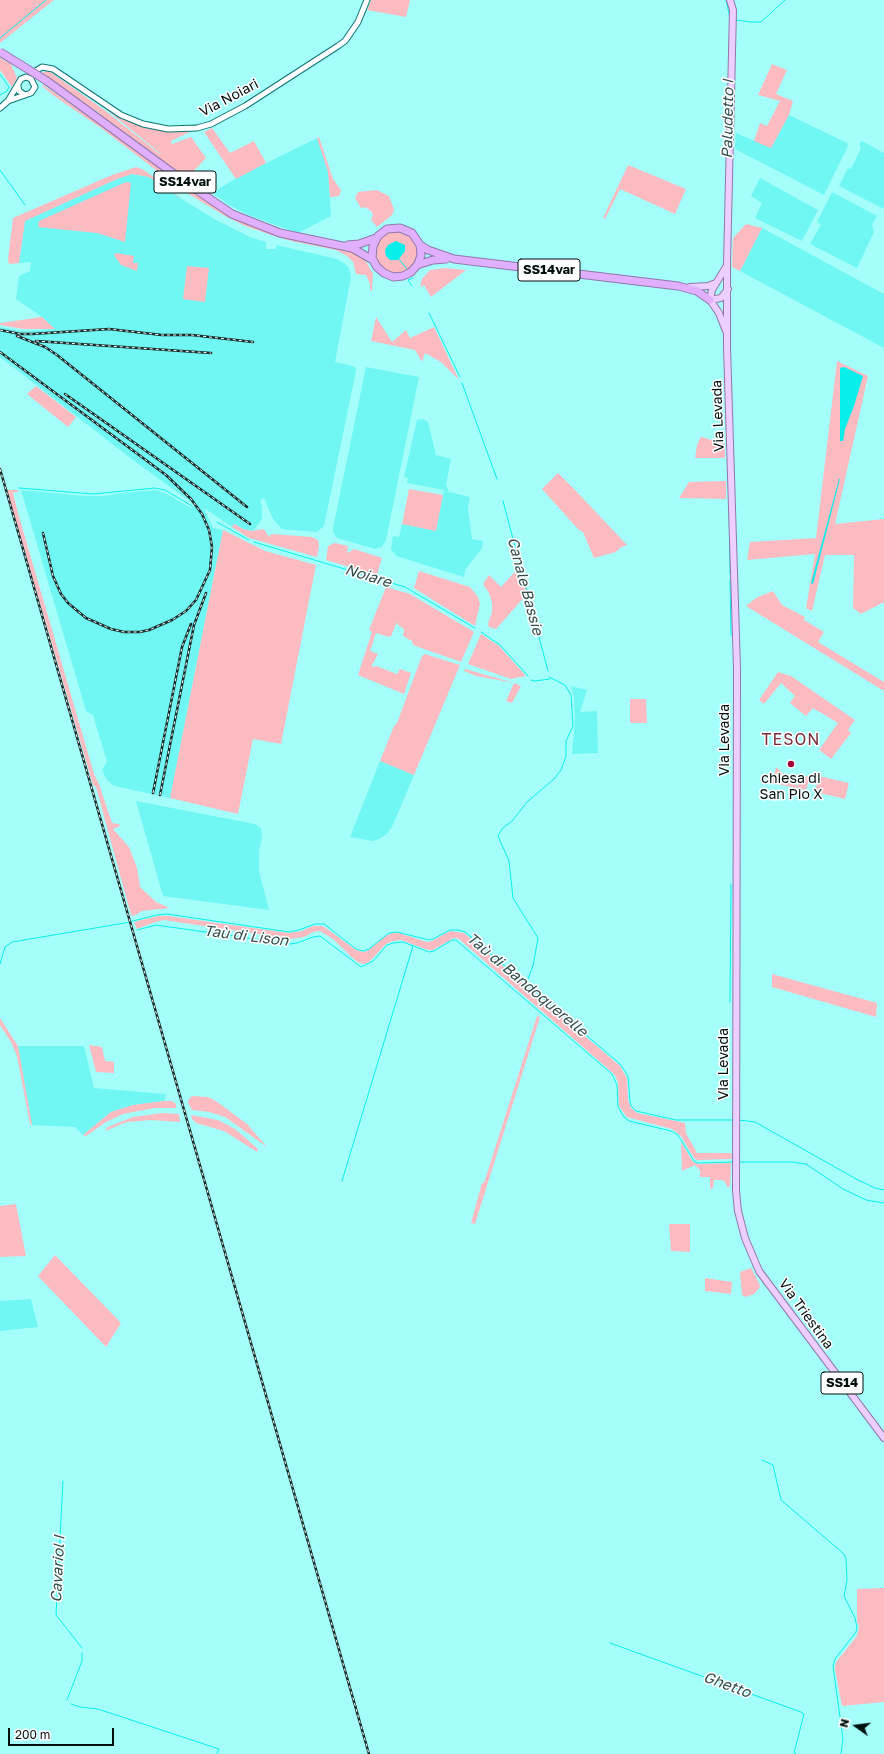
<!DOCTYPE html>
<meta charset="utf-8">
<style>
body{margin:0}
#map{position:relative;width:884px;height:1754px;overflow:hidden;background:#a4fefa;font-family:"Golos Text",sans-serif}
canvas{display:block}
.north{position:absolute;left:836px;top:1706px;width:40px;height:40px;-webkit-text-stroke:3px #fff;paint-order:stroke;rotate:284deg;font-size:11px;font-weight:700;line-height:16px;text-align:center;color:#00100f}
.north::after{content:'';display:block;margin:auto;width:14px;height:18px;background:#00100f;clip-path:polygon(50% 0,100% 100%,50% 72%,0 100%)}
.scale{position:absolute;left:8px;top:1728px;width:106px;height:18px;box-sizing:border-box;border:2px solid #00100f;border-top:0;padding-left:5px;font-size:12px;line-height:14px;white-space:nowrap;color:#00100f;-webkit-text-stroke:3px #fff;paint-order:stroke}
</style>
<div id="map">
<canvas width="884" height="1754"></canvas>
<div class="north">N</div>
<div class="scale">200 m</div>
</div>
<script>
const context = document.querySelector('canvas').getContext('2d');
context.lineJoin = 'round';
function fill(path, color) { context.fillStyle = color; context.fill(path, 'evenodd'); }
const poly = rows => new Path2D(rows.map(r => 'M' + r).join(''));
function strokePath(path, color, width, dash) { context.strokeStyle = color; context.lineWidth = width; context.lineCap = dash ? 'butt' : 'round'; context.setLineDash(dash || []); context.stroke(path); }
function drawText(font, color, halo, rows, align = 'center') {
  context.font = font + ' "Golos Text",sans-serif'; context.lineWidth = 3; context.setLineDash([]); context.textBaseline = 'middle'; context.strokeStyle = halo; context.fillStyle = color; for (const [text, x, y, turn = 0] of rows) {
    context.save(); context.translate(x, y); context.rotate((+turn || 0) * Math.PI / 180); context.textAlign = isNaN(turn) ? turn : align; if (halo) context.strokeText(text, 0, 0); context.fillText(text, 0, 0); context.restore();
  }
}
fill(poly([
 [789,115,847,143,848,146,824,195,735,149,736,133,771,148],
 [317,138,328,172,331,216,298,233,251,216,231,206,214,194,220,188,240,176],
 [862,141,884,153,884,209,839,186,848,168,851,169,861,148,859,144],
 [132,174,149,177,158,182,185,201,216,220,250,237,266,242,266,249,276,249,276,245,337,259,345,264,349,268,351,277,335,362,352,366,356,368,356,371,324,526,317,532,282,529,273,519,264,498,260,500,262,506,262,519,253,531,243,529,235,524,232,527,204,508,213,528,223,530,170,798,119,787,113,785,107,780,102,770,107,762,93,715,86,711,21,490,85,496,103,496,122,493,156,490,167,494,191,508,195,505,133,460,0,357,0,327,22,331,55,329,42,317,16,299,19,276,30,271,31,262,19,263,25,221,117,179],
 [760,178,818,210,802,241,755,218,762,203,751,196],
 [832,192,877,216,872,225,874,232,857,268,810,244,821,225,817,222],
 [762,228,884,294,884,348,740,271],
 [366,367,419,377,386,540,382,547,375,549,337,538,333,532,333,528],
 [423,419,428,422,436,455,451,459,446,485,449,491,445,491,470,497,468,508,472,539,483,541,482,548,465,570,464,577,396,556,391,549,393,536,399,537,402,524,436,531,444,490,407,483,408,478,404,477,417,420],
 [571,686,587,690,580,712,597,711,598,753,572,754,575,719,574,697],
 [380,761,414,775,392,827,387,834,379,839,373,841,350,837],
 [136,801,255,824,261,828,262,838,259,850,259,871,269,910,163,896],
 [18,1046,84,1046,94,1088,166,1094,164,1101,133,1105,111,1112,83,1135,75,1127,32,1125],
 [31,1299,38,1327,0,1331,0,1301]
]), '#71f7f3');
fill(poly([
 [0,0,54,0,0,43],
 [371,0,410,0,406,17,367,10],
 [0,58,11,64,17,78,12,87,0,70],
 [772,64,787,70,776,94,793,101,789,115,771,148,754,141,760,123,767,126,780,101,758,95],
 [46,71,49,71,103,109,160,154,161,154,107,110,107,109,139,125,150,128,177,132,192,131,171,141,172,144,191,137,206,158,189,176,194,181,187,180,112,125,99,113,40,74],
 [42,84,148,158,158,167,192,192,243,222,268,232,300,242,348,249,364,258,373,274,372,291,370,290,370,284,366,275,356,274,353,262,347,256,336,250,295,242,274,236,245,226,225,216,182,190,101,128,54,96,43,87],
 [212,128,230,153,254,141,266,163,236,179,204,132],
 [319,137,333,179,341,190,339,196,330,197,328,172,317,138],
 [628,165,686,189,675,214,620,189,605,219,603,218],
 [136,167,144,170,185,201,149,177,132,174,117,179,25,221,19,263,9,264,8,259,13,218,112,175],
 [126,182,131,183,125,242,97,233,38,227,39,221],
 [377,190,389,196,394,210,392,215,377,227,371,220,373,215,371,211,365,207,361,208,355,198,358,192],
 [746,224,762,228,740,271,732,267,733,238],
 [400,231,410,236,417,247,417,255,414,263,409,269,401,272,393,273,385,270,379,264,375,252,378,240,387,232],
 [116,253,134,256,133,263,138,263,137,271,121,265,114,255],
 [187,266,209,268,205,302,183,299],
 [445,268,466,270,431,297,424,285,420,287,422,279,430,270],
 [42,317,55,329,23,329,0,325,0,323],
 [376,317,392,342,406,330,410,338,434,327,459,380,441,362,425,353,422,362,415,350,371,341],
 [837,361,868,376,835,524,884,519,884,602,861,614,853,608,854,555,825,555,812,611,806,608,815,554,747,560,750,542,816,538],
 [36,386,76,417,68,427,27,394],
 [702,437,725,444,725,458,695,458,697,445,700,438],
 [558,473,574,489,627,545,620,548,616,552,594,558,583,532,578,529,542,489],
 [726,481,726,499,679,498,689,482],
 [409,489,443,495,436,531,402,524],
 [7,490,17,490,18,492,13,493,18,513,94,774,99,784,112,823,119,824,120,826,113,829,129,847,137,868,140,887,156,902,170,908,142,911,134,916,131,915,96,787,93,785],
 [234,524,243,529,252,531,264,529,268,536,273,534,312,537,318,540,319,545,317,557,249,538,232,527],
 [223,530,265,551,316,565,281,744,253,739,238,814,170,798],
 [335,543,348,546,347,552,348,553,354,549,382,558,377,575,326,560,328,546],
 [520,566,528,593,496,629,489,627,488,624,492,612,492,603,489,593,483,584,489,575,501,587],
 [419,571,470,587,478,597,480,604,475,626,414,588],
 [386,587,410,594,474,632,461,662,413,645,412,641,403,636,404,629,398,625,397,622,391,636,389,637,376,633,370,651,378,654,371,667,376,666,397,674,400,669,411,673,404,694,358,675,372,632,369,630],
 [773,591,782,605,805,617,804,620,824,632,818,642,884,682,884,691,746,606,756,598],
 [481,634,499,646,526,676,511,679,468,664],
 [425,654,460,665,414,775,380,761,394,726,397,723,422,656],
 [465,669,514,683,521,686,512,703,506,701,514,683,476,676,464,671],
 [778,672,791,676,855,720,848,730,851,733,831,759,819,750,838,723,813,708,806,716,790,703,795,696,781,683,764,704,759,700],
 [630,699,646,699,647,723,630,723],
 [776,767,797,786,802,779,807,776,810,777,806,790,772,783],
 [819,776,849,783,845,799,815,792],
 [158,916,168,916,289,933,302,931,313,926,323,926,356,950,364,952,369,950,384,937,392,933,399,933,427,942,432,941,450,931,464,933,620,1066,627,1078,628,1099,631,1108,637,1113,685,1123,686,1133,697,1153,731,1153,732,1159,697,1160,694,1158,681,1136,672,1129,627,1117,619,1106,618,1082,615,1075,459,939,454,938,433,950,428,950,401,940,393,941,386,944,369,962,364,964,357,962,333,939,320,931,313,932,304,937,290,939,164,920,155,922,137,929,134,922],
 [772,974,877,1003,876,1017,772,987],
 [537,1016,540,1017,475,1224,471,1223,482,1183,484,1183],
 [0,1018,18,1046,32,1125,30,1124,17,1056,11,1042,0,1025],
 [89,1045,102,1047,105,1061,114,1062,114,1073,96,1072],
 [192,1096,208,1097,216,1101,247,1124,267,1147,225,1117,209,1112,192,1110,188,1103,189,1099],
 [164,1101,172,1101,176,1104,176,1108,155,1108,123,1114,106,1122,86,1136,83,1135,111,1112,133,1105],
 [162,1113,179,1114,180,1122,151,1120,127,1122,105,1131,108,1127,133,1117],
 [191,1115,218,1120,235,1129,258,1149,257,1152,224,1131,196,1123,192,1119],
 [681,1142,693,1162,698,1164,731,1163,730,1187,730,1185,728,1188,725,1182,722,1180,714,1180,713,1188,710,1189,710,1177,700,1177,700,1170,695,1165,682,1171],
 [16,1204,26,1256,0,1257,0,1206],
 [669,1224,690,1224,690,1252,671,1251],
 [55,1255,121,1323,106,1347,38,1276],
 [751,1268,759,1283,760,1287,754,1294,746,1297,742,1295,740,1272],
 [705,1278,732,1282,731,1294,705,1291],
 [884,1588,884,1702,842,1706,835,1669,836,1662,857,1636,859,1626,857,1622,857,1589]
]), '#fbbbc1');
fill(poly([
 [396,241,405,245,405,251,398,260,390,260,386,256,385,250,388,245],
 [844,367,863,376,854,406,845,429,843,441,840,441,840,368],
 [839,479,840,479,813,584,811,583]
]), '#07efea');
strokePath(poly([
 [726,0,730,18,729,51],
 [736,20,750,22,761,22,785,0],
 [0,38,46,0],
 [0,74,9,87,7,91,0,95],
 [0,170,25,205],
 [399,259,407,269],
 [412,286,408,280,413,278],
 [429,313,460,377],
 [462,383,497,479],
 [19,488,93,494,155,488,165,490,192,506],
 [503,501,548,671],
 [729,502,730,574],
 [217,522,249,540],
 [254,542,405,587,475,628],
 [730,580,731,635],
 [481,632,500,645,528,676],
 [531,680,535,681,550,679],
 [137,930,156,925,290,944,297,943,313,937,320,936,361,967,373,961,387,945,393,943,403,942,429,952,434,951,452,940,456,940,612,1074,617,1085,618,1107,624,1117,629,1121,671,1131,678,1135,694,1161,697,1163,733,1162],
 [0,964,5,947,12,942,125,923,157,915,167,914,289,932,299,930,315,924,324,924,356,949,363,951,369,949,389,933,397,932,429,940,433,939,450,930,458,930,465,932,620,1064,628,1076,630,1102,631,1106,636,1111,676,1120,734,1120],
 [526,984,533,966,538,938,513,898,509,861,498,836,502,829,513,820,527,802,554,779,561,770,566,756,566,741,573,726,571,695,565,685,549,677],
 [730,1002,731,884],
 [739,1120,755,1122,858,1180,875,1188,884,1190],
 [739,1162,791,1162,806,1164,843,1189,866,1200,884,1203],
 [342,1181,413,946],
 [762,1460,773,1465,781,1500,844,1554,846,1559,847,1580,844,1596,855,1618,857,1627,856,1632,835,1659,833,1666,843,1739,841,1754],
 [63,1481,56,1615,82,1648],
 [610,1643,801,1712,804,1714,794,1753,796,1754],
 [67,1700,82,1661,82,1653],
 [71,1704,80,1707,98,1709,219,1749,217,1754]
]), '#07efea', 1);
const minor = poly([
 [34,72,42,67,53,69,121,115,143,124,168,129,197,128,211,124,245,106,338,46,345,41,358,22,367,0],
 [18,86,19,91,25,95,31,93,35,87,31,79,26,77,21,79,8,101,25,95],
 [0,108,8,101]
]);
const major = poly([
 [730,0,733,10,727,264,727,347,737,669,736,1191,738,1211,745,1238,759,1271,884,1438],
 [690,287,708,286,716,283],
 [710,300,719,313,726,331],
 [710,300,712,290,726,267],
 [710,300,721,298,728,289]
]);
const highway = poly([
 [47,81,185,182,232,214,280,233,352,248,373,260],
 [348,245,359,244,376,238],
 [420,245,421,255,418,264,411,272,403,276,393,277,384,273,377,267,372,258,373,246,378,236,387,229,400,228,412,233,420,245,428,250,454,259,678,286,697,291,710,300],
 [417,265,433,260,446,259]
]);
strokePath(minor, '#0a7674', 7);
strokePath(major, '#9277aa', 8);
strokePath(highway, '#9277aa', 9);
strokePath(minor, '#fff', 5);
strokePath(major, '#eccffe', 6);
strokePath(highway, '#e0affd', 7);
const rail = poly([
 [0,330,20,334,32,334,109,329,162,335,192,335,253,342],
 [17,336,45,347,57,355,247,507],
 [36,341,211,353],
 [0,352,166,475,191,499,202,514,209,530,212,547,210,570,196,600,186,611,172,620,149,630,140,632,124,632,111,629,86,618,68,603,61,594,53,576,43,533],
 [65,394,250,524],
 [0,469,369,1754],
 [153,793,182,647,191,624],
 [160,795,194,625,206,593]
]);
strokePath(rail, '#132c2b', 2.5);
strokePath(rail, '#fff', 1, [3]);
const highwayBridge = poly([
 [0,52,47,81]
]);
strokePath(highwayBridge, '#9277aa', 9, []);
strokePath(highwayBridge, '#e0affd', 7);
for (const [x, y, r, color] of [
 [791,764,4,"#a00039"]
]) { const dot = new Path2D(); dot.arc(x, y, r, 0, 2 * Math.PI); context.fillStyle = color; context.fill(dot); strokePath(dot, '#fff', 1.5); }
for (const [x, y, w] of [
 [185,182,62],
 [549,270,62],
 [842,1383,42]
]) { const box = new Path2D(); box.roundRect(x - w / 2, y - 11, w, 22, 3); context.fillStyle = '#fff'; context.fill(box); strokePath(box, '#00100f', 1); }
drawText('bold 13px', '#00100f', null, [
 ["SS14var",185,182],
 ["SS14var",549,270],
 ["SS14",842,1383]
]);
drawText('14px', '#00100f', '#fff', [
 ["Via Noiari",229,98,-28],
 ["Via Levada",718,416,-92],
 ["Via Levada",725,740,-90],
 ["Via Levada",724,1064,-90],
 ["Via Triestina",806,1314,54]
]);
drawText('14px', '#00100f', '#fff', [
 ["chiesa di",791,779],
 ["San Pio X",791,795]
]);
drawText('italic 15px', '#314e4d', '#fff', [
 ["Paludetto I",728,119,-89],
 ["Noiare",368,576,17],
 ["Canale Bassie",525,586,75],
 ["Taù di Lison",246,936,7],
 ["Taù di Bandoquerelle",527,985,40],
 ["Cavariol I",58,1569,-87],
 ["Ghetto",727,1685,20]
]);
context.letterSpacing = '1px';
drawText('16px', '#752e3a', '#fff', [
 ["TESON",791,740]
]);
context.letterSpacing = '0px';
</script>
